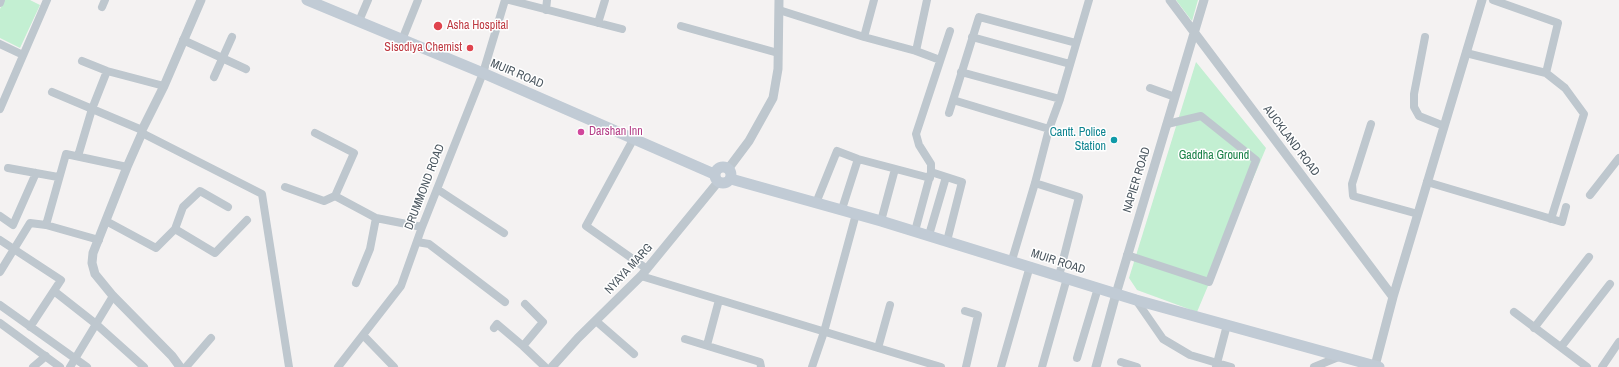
<!DOCTYPE html>
<style>
body{margin:0}
canvas{display:block;background:#f4f2f2}
</style>
<canvas width="1619" height="367"></canvas>
<script>
const context = document.querySelector('canvas').getContext('2d');
context.lineJoin = 'round';
function fill(path, color) { context.fillStyle = color; context.fill(path, 'evenodd'); }
const poly = rows => new Path2D(rows.map(r => 'M' + r).join(''));
function strokePath(path, color, width, dash) { context.strokeStyle = color; context.lineWidth = width; context.lineCap = dash ? 'butt' : 'round'; context.setLineDash(dash || []); context.stroke(path); }
function drawText(font, color, halo, rows, align = 'center') {
  context.font = font + ' "Archivo Narrow",sans-serif'; context.lineWidth = 3; context.setLineDash([]); context.textBaseline = 'middle'; context.strokeStyle = halo; context.fillStyle = color; for (const [text, x, y, turn = 0] of rows) {
    context.save(); context.translate(x, y); context.rotate((+turn || 0) * Math.PI / 180); context.textAlign = isNaN(turn) ? turn : align; if (halo) context.strokeText(text, 0, 0); context.fillText(text, 0, 0); context.restore();
  }
}
fill(poly([
 [4,0,30,0,40,5,20,48,0,38,0,9],
 [1176,0,1198,0,1192,21],
 [1196,62,1266,148,1197,312,1137,290,1129,278]
]), '#c3efd2');
strokePath(poly([
 [509,0,622,29],
 [0,3,1,0],
 [102,7,105,0],
 [546,10,547,0],
 [779,10,864,37,916,51,940,60],
 [359,21,368,0],
 [598,23,605,0],
 [681,26,778,53],
 [864,37,874,0],
 [972,37,1070,64],
 [1425,37,1414,94,1414,107,1419,116,1444,126],
 [183,40,246,69],
 [402,40,418,0],
 [0,44,23,55],
 [916,51,927,0],
 [1466,53,1546,73,1558,23,1493,0],
 [82,61,107,71,164,86],
 [961,72,1060,99],
 [1546,73,1565,88,1584,114,1551,219],
 [214,77,232,37],
 [1150,88,1175,97],
 [52,92,142,130],
 [953,100,1049,129],
 [0,109,47,0],
 [949,113,979,17,1076,43],
 [1371,124,1352,184,1353,196,1418,214],
 [142,133,262,194,289,367],
 [315,133,354,153,335,196],
 [634,138,586,226,647,269],
 [78,156,92,109,107,71],
 [8,168,58,177],
 [931,172,962,182,947,241],
 [1427,182,1562,222,1566,207],
 [1035,183,1079,197,1059,276],
 [285,187,324,201,335,196,376,218,422,227],
 [437,189,504,233],
 [1590,195,1619,158],
 [816,203,837,151,858,159,930,178],
 [842,209,858,159],
 [0,216,13,225,36,173],
 [106,221,156,248,175,229,183,207,200,191,228,207],
 [881,221,895,169],
 [46,225,66,154,127,167],
 [175,229,215,253,247,220],
 [915,231,931,172,931,164,919,145,916,134,950,31],
 [929,235,946,177],
 [0,240,61,280,30,327],
 [417,242,429,244,505,302],
 [1127,255,1209,282,1256,160,1201,116,1167,124],
 [1012,260,1035,183,1049,129,1060,99,1089,0],
 [0,272,30,223,46,225,99,240],
 [641,276,941,367],
 [356,283,370,249,376,218],
 [54,291,96,324,144,367],
 [1136,300,1163,339,1190,355,1231,367],
 [0,305,87,367],
 [965,311,978,315,966,367],
 [1514,312,1587,367],
 [596,321,634,354],
 [0,323,60,367],
 [494,328,497,324,523,346,545,367],
 [1534,328,1589,257],
 [363,335,394,367],
 [685,339,760,362,761,367],
 [707,345,719,300],
 [523,346,543,322,525,304],
 [1561,347,1610,284],
 [878,348,890,305],
 [1077,358,1098,288],
 [1121,362,1137,367],
 [33,367,46,356],
 [70,367,113,296],
 [186,367,211,338],
 [338,367,401,286,422,227,483,73,505,0],
 [812,367,824,332,856,214],
 [1001,367,1030,266],
 [1042,367,1067,278],
 [1216,367,1227,325],
 [1314,367,1341,356],
 [1602,367,1619,342]
]), '#bec7ce', 8);
strokePath(poly([
 [1170,0,1393,297],
 [728,169,749,141,773,98,778,69,779,0],
 [1375,366,1393,297,1482,0],
 [180,367,172,356,113,296,95,274,92,263,93,253,127,167,142,133,142,130,164,86,201,0],
 [552,367,578,338,641,276,718,182],
 [1096,367,1116,294,1204,0]
]), '#bec7ce', 9);
strokePath(poly([
 [307,0,483,73,714,174],
 '715 175a8 8 0 1 1 16 0a8 8 0 1 1-16 0Z',
 [731,179,881,221,1136,300,1379,367]
]), '#c1cbd5', 11);
for (const [x, y, r, color] of [
 [438,26,5,"#e0444e"],
 [470,48,4,"#e0444e"],
 [581,132,4,"#d1479c"],
 [1114,140,4,"#0f9aa8"]
]) { const dot = new Path2D(); dot.arc(x, y, r, 0, 2 * Math.PI); context.fillStyle = color; context.fill(dot); strokePath(dot, '#fff', 1.5); }
drawText('12px', '#be3a42', '#fff', [
 ["Asha Hospital",447,26],
 ["Sisodiya Chemist",462,48,"right"]
], 'left');
drawText('12px', '#4a565f', '#fff', [
 ["MUIR ROAD",517,74,23],
 ["AUCKLAND ROAD",1291,141,53],
 ["NAPIER ROAD",1137,180,-73],
 ["DRUMMOND ROAD",425,187,-69],
 ["MUIR ROAD",1058,262,18],
 ["NYAYA MARG",629,269,-47]
]);
drawText('12px', '#b23c85', '#fff', [
 ["Darshan Inn",589,132]
], 'left');
drawText('12px', '#0d838f', '#fff', [
 ["Cantt. Police",1106,133],
 ["Station",1106,147]
], 'right');
drawText('12px', '#1a8148', '#fff', [
 ["Gaddha Ground",1214,156]
]);
</script>
